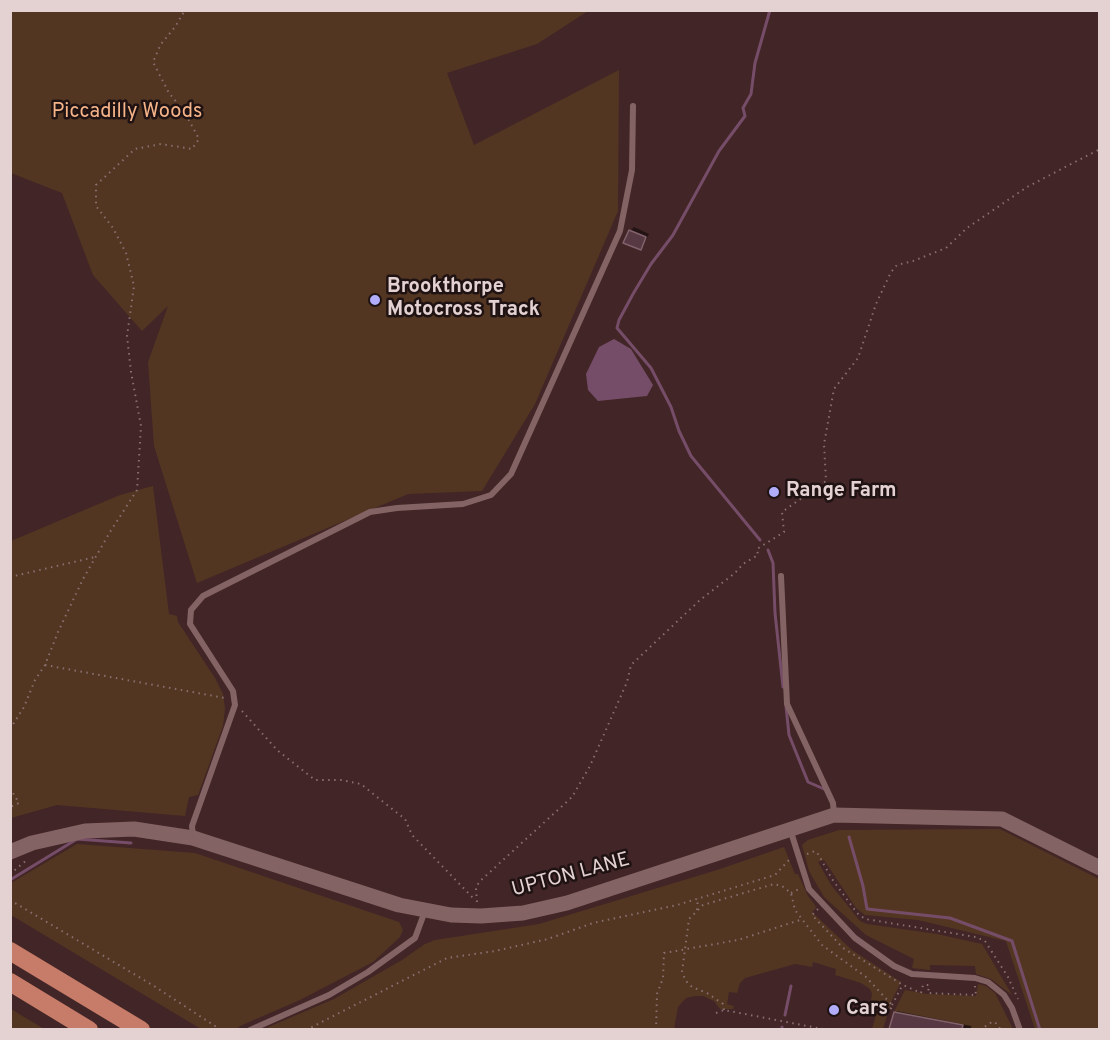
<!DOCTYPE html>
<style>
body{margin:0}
#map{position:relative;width:1110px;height:1040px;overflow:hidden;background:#422526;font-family:Overpass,sans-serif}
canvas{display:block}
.frame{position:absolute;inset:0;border:12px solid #e4d1d1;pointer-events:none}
</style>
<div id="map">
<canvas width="1110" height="1040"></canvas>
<div class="frame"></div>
</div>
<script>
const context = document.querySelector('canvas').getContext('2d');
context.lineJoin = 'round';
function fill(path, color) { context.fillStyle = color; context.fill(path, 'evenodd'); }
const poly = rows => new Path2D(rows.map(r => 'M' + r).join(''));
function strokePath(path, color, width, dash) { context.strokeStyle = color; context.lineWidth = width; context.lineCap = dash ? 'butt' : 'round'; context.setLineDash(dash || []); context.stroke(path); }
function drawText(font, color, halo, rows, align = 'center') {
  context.font = font + ' Overpass,sans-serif'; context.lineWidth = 5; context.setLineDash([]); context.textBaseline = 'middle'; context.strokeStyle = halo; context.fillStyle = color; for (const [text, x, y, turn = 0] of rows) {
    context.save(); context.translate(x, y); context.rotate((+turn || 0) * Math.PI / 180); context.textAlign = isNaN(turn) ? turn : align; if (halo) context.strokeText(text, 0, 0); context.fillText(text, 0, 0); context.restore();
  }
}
fill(poly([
 [10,11,588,11,537,44,447,73,474,145,619,70,618,211,535,404,482,491,408,494,197,583,154,446,148,362,168,306,142,331,93,275,62,193,11,173],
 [153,486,169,614,177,616,178,622,215,678,223,694,225,708,223,726,198,795,189,797,185,816,57,805,11,818,11,541,120,495],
 [1000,829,1099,879,1099,1029,1035,1029,1006,941,918,920,865,915,856,908,824,860,818,862,831,885,860,921,867,924,937,934,982,944,1012,995,991,979,976,974,975,966,930,965,930,970,912,968,914,959,866,935,824,897,809,871,802,845,808,840,839,830],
 [77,844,195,853,399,922,403,930,400,937,373,962,300,1000,240,1026,237,1029,201,1029,11,915,11,883],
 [784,847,795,874,798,874,808,896,815,905,816,908,812,912,852,950,901,982,892,1000,883,1029,872,1029,878,1008,870,1006,872,994,870,989,861,983,835,975,836,969,813,962,812,967,795,964,745,978,740,983,737,993,729,992,727,1004,734,1006,733,1009,720,1009,714,1001,703,996,695,996,686,998,678,1007,674,1029,264,1029,334,999,402,960,425,944,435,940,539,924,717,870],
 [978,984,986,986,995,993,1013,1029,970,1029,971,1027,894,1012,905,990,927,994,976,996],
 [10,1009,11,1009,44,1029,11,1029]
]), '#533622');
fill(poly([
 [614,339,631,349,653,385,647,396,598,401,588,390,586,374,599,347]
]), '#764d68');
fill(poly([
 [634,227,649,234,641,249,630,231],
 [897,1011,972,1026,969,1030,891,1030]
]), '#0007');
strokePath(poly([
 [760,540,691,456,679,431,671,407,651,368,617,328,619,320,633,294,651,264,673,235,719,151,745,116,743,108,751,94,755,63,770,10],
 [768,550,773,563,775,613,783,687],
 [786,706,789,735,808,782,824,789],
 [849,837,863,886,867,909,950,918,1012,941,1040,1030],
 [10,880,77,839,131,843],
 [785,1015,791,986],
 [782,1030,782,1027]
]), '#764d68', 3);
const building = poly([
 [629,230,646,237,641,250,623,243,629,230],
 [894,1012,963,1025,962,1029,889,1029,894,1012]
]);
fill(building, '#563942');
strokePath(building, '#82626c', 1.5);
strokePath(poly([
 [10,577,95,557],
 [45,665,225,698],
 [242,711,277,750,315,780,341,780,361,784,377,797,405,819,412,835,475,900],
 [10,729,24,707,35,680,45,665,58,632,83,579,110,532,137,490,141,426,131,372,127,336,134,286,126,253,113,228,96,206,96,185,135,149,161,144,192,149,199,139,184,111,169,93,153,62,161,44,175,27,185,10],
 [10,788,19,803,10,807],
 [807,854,815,851,818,854,832,879,857,913,865,919,976,937,985,941,1008,977,1018,999],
 [10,874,28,859],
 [791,893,801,888],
 [10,900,154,986,221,1030],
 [477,902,476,888,479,882,572,797,590,766,627,682,631,665,700,600,735,573,743,564,758,555,757,549,784,532,782,512,826,481,824,444,834,389,858,358,876,304,891,272,897,265,913,261,946,248,967,228,1027,187,1100,149],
 [818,909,812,915,843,948,903,985,921,993,923,985,929,985,928,993,976,995,975,986],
 [697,910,698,898],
 [892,1005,902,986],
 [724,1010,723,1004,707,993,692,987,686,981,682,972,689,919,703,905,774,884,782,886,791,893,795,910,822,945,866,977,892,1005,890,1011],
 [716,1013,724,1010,828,1030],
 [306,1030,447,958,495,951,548,939,593,923,677,905,775,875,790,859],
 [656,1030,657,994,663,978,664,953,738,940,803,919],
 [980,1030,990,1023,995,1022,1001,1030]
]), '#887070', 2, [1.5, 4.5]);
strokePath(poly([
 [781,576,787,704,833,803,834,814],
 [790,829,809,889,855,938,894,966,912,974,975,978,988,982,1004,995,1012,1008,1020,1030],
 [193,837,192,826,235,705,233,691,190,624,191,610,203,596,370,512,397,508,463,504,491,495,511,474,620,231,632,170,633,106],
 [250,1030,329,995,368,972,415,938,425,911]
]), '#846364', 6);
strokePath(poly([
 [10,852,32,843,85,831,134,829,193,838,399,905,451,915,481,916,523,913,567,903,834,815,1002,819,1100,868]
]), '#846364', 15);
strokePath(poly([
 [10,951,141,1030],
 [10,982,89,1030]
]), '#c67c68', 18);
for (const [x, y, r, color] of [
 [375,300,6,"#b1adfa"],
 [774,492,6,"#b1adfa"],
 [834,1010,6,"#b1adfa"]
]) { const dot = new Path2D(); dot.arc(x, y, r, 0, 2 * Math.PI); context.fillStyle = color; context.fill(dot); strokePath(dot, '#1f1213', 2); }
drawText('20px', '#f6b489', '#1f1213', [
 ["Piccadilly Woods",127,113]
]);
drawText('bold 20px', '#e4d1d1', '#1f1213', [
 ["Brookthorpe",387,288],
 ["Motocross Track",387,311],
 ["Range Farm",786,492],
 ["Cars",846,1010]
], 'left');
drawText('20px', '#e4d1d1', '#1f1213', [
 ["UPTON LANE",571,876,-15]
]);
</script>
